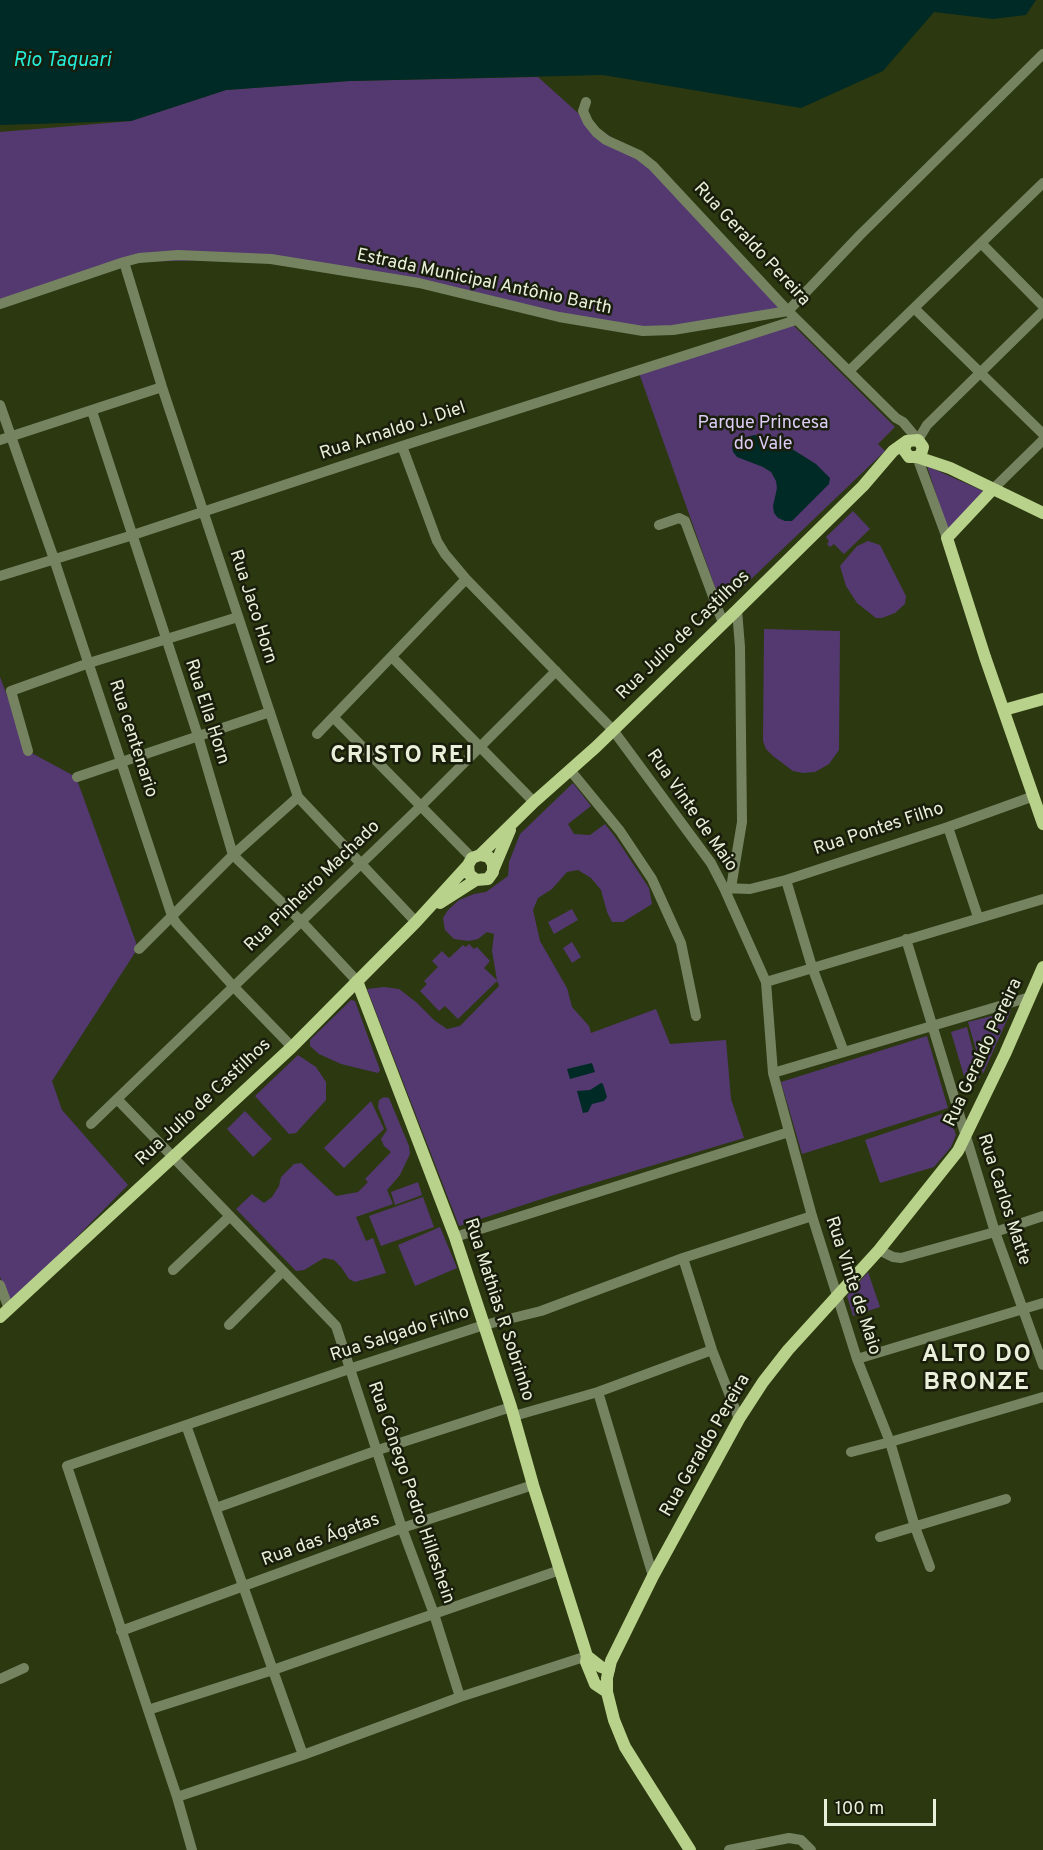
<!DOCTYPE html>
<meta charset="utf-8">
<style>
body{margin:0}
#map{position:relative;width:1043px;height:1850px;overflow:hidden;background:#2c3810;font-family:Overpass,sans-serif}
canvas{display:block}
.scale{position:absolute;left:824px;top:1799px;width:112px;height:27px;box-sizing:border-box;border:3px solid #e8f0d9;border-top:0;padding-left:8px;font-size:18px;line-height:21px;white-space:nowrap;color:#e8f0d9;-webkit-text-stroke:4px #181d0c;paint-order:stroke}
</style>
<div id="map">
<canvas width="1043" height="1850"></canvas>
<div class="scale">100 m</div>
</div>
<script>
const context = document.querySelector('canvas').getContext('2d');
context.lineJoin = 'round';
function fill(path, color) { context.fillStyle = color; context.fill(path, 'evenodd'); }
const poly = rows => new Path2D(rows.map(r => 'M' + r).join(''));
function strokePath(path, color, width, dash) { context.strokeStyle = color; context.lineWidth = width; context.lineCap = dash ? 'butt' : 'round'; context.setLineDash(dash || []); context.stroke(path); }
function drawText(font, color, halo, rows, align = 'center') {
  context.font = font + ' Overpass,sans-serif'; context.lineWidth = 5; context.setLineDash([]); context.textBaseline = 'middle'; context.strokeStyle = halo; context.fillStyle = color; for (const [text, x, y, turn = 0] of rows) {
    context.save(); context.translate(x, y); context.rotate((+turn || 0) * Math.PI / 180); context.textAlign = isNaN(turn) ? turn : align; if (halo) context.strokeText(text, 0, 0); context.fillText(text, 0, 0); context.restore();
  }
}
fill(poly([
 [538,77,588,122,639,155,788,311,643,331,419,283,271,259,124,262,0,304,0,132,131,121,226,90,349,81],
 [792,324,895,427,878,444,885,451,722,607,639,373],
 [927,466,983,491,948,531],
 [853,511,870,529,844,554,834,544,830,547,827,544,829,541,826,537],
 [868,541,880,545,906,596,905,604,895,613,882,618,876,618,857,603,846,586,840,566,857,546],
 [764,629,840,631,839,750,829,764,815,772,803,773,793,771,773,756,766,749,763,741],
 [0,677,28,751,76,777,138,948,52,1081,62,1110,128,1185,10,1305,0,1277],
 [573,783,591,806,568,824,574,834,590,835,605,824,616,838,649,888,652,904,623,922,612,922,607,912,601,890,591,878,578,870,567,872,552,889,538,898,533,910,540,941,567,988,572,1007,589,1026,591,1033,656,1009,670,1044,726,1040,731,1099,744,1138,554,1195,459,1226,367,989,384,987,399,989,416,1002,434,1020,447,1029,460,1026,499,986,497,981,458,1019,445,1006,439,1011,420,991,427,984,424,981,438,967,432,961,442,951,449,958,463,945,466,947,469,944,474,949,477,947,490,961,484,968,497,980,492,951,494,934,487,932,478,939,469,941,454,939,445,930,443,918,448,910,459,900,474,894,486,892,508,876,509,862,520,834],
 [572,909,578,920,554,934,548,922],
 [572,942,581,957,572,963,563,948],
 [351,1000,355,1001,380,1070,378,1073,341,1064,319,1054,310,1046,310,1040],
 [1011,1011,983,1074,968,1022],
 [967,1027,980,1078,966,1083,951,1032],
 [927,1036,948,1108,802,1154,781,1082],
 [298,1055,316,1067,326,1082,326,1100,296,1133,289,1134,255,1096],
 [384,1097,389,1098,409,1146,410,1154,400,1175,387,1190,393,1204,356,1217,366,1241,373,1238,386,1273,355,1282,349,1279,341,1267,334,1260,324,1258,304,1270,296,1271,236,1209,252,1194,264,1203,272,1197,279,1186,281,1177,294,1164,301,1163,336,1196,358,1192,368,1182,365,1179,391,1152,384,1146,381,1139,387,1130,378,1107,379,1100],
 [371,1101,384,1129,344,1168,324,1148],
 [245,1111,272,1139,253,1157,227,1129],
 [948,1112,956,1135,951,1147,934,1167,880,1183,865,1140],
 [418,1182,422,1195,395,1205,391,1192],
 [423,1197,434,1227,381,1246,369,1216],
 [440,1227,457,1268,415,1286,398,1245],
 [868,1272,880,1307,853,1316,847,1296]
]), '#533970');
fill(poly([
 [0,0,1036,0,1026,15,993,19,934,12,883,71,801,108,603,75,349,81,226,90,131,121,0,125],
 [754,435,767,438,792,449,816,464,830,478,829,484,792,521,785,521,778,518,774,513,773,506,777,488,776,481,771,472,763,467,737,457,733,452,732,447,737,443,744,438],
 [592,1063,595,1072,570,1079,567,1069],
 [601,1083,603,1084,607,1097,604,1101,592,1104,588,1112,583,1113,577,1091,590,1090]
]), '#002a25');
strokePath(poly([
 [586,102,583,111,588,122,596,132,606,140,639,155,653,166,788,311,896,418,903,422,918,440,927,425,1043,311],
 [981,243,1043,306],
 [124,262,162,387,298,797,416,922],
 [0,304,124,262,139,258,178,255,271,259,419,283,559,317,643,331,673,330,788,311],
 [915,309,1043,434],
 [788,311,860,235,1043,54],
 [849,371,1043,183],
 [0,405,54,559,172,916,176,923,234,987,292,1047],
 [92,411,198,736,233,855,301,921,357,981],
 [0,440,162,387],
 [402,446,437,541,445,554,466,579,613,730,711,863,724,888,766,982,773,1073,812,1216,857,1359,890,1442,915,1527,930,1567],
 [917,457,947,538],
 [993,489,1043,440],
 [659,525,679,518,685,521,723,623],
 [0,576,133,535,402,446,796,320],
 [392,657,534,802],
 [334,718,472,858],
 [317,734,466,579],
 [28,751,11,691,89,663,238,617],
 [570,770,620,831,652,879,681,943,696,1016],
 [77,777,270,712],
 [948,827,978,917],
 [786,880,812,967,844,1052],
 [724,888,750,889,786,880,948,827,1034,796],
 [731,888,742,822,740,647,737,610],
 [906,939,995,1232,1043,1365],
 [139,949,233,855,298,797],
 [766,982,1043,899],
 [773,1073,1030,997],
 [117,1099,336,1326,402,1528,434,1614,460,1697],
 [91,1124,422,805,556,671],
 [455,1237,789,1132],
 [879,1250,893,1257,901,1258,995,1232,1043,1216],
 [683,1258,712,1350,739,1419],
 [173,1270,229,1217],
 [0,1285,9,1309],
 [229,1325,283,1271],
 [857,1359,1043,1303],
 [598,1392,653,1576],
 [514,1416,598,1392,712,1350],
 [186,1425,303,1755],
 [851,1452,890,1442,1043,1397],
 [216,1508,378,1450,511,1407],
 [880,1537,1006,1499],
 [121,1631,402,1528,533,1485],
 [0,1679,24,1668],
 [148,1710,273,1670,560,1570],
 [177,1797,303,1755,460,1697,587,1656],
 [192,1850,177,1797,67,1466,349,1369,484,1325,541,1311,683,1258,812,1216],
 [729,1850,789,1838,801,1840,811,1850]
]), '#768361', 10);
strokePath(poly([
 [907,441,904,450,909,457,917,457,950,468,1043,513],
 [993,489,947,538,985,657,1043,824],
 [1004,710,1043,699],
 [480,855,534,802,596,747,737,610,863,486,893,451,907,441,918,440,923,447,921,454,917,457],
 [494,868,510,830],
 [440,903,476,880],
 [357,981,455,1237,511,1407,533,1485,587,1656,586,1662,595,1684,607,1692],
 [0,1317,292,1047,416,922,468,865,472,858,480,855,489,857,493,864,493,872,488,879,476,880,469,874,468,865],
 [587,1656,601,1667,609,1670],
 [690,1850,640,1771,625,1747,614,1720,607,1692,607,1678,611,1661,653,1576,739,1419,763,1382,788,1350,879,1250,958,1151,1005,1054,1043,967]
]), '#b9d28b', 12);
drawText('18px', '#e8f0d9', '#181d0c', [
 ["Rua Geraldo Pereira",751,245,47],
 ["Estrada Municipal Antônio Barth",484,283,12],
 ["Rua Arnaldo J. Diel",393,432,-18],
 ["Rua Jaco Horn",252,607,72],
 ["Rua Julio de Castilhos",684,636,-44],
 ["Rua Ella Horn",206,712,72],
 ["Rua centenario",132,739,72],
 ["Rua Vinte de Maio",691,811,55],
 ["Rua Pontes Filho",879,830,-18],
 ["Rua Pinheiro Machado",313,887,-44],
 ["Rua Geraldo Pereira",984,1053,-65],
 ["Rua Julio de Castilhos",204,1103,-43],
 ["Rua Carlos Matte",1003,1200,72],
 ["Rua Vinte de Maio",852,1286,72],
 ["Rua Mathias R Sobrinho",498,1310,72],
 ["Rua Salgado Filho",400,1335,-18],
 ["Rua Geraldo Pereira",706,1446,-60],
 ["Rua Cônego Pedro Hilleshein",410,1493,71],
 ["Rua das Ágatas",321,1541,-20]
]);
drawText('18px', '#ddccf5', '#181d0c', [
 ["Parque Princesa",763,424],
 ["do Vale",763,445]
]);
drawText('italic 20px', '#25ecd8', '#181d0c', [
 ["Rio Taquari",62,62]
]);
context.letterSpacing = '1.5px';
drawText('bold 24px', '#e8f0d9', '#181d0c', [
 ["CRISTO REI",402,757],
 ["ALTO DO",977,1356],
 ["BRONZE",977,1384]
]);
context.letterSpacing = '0px';
</script>
